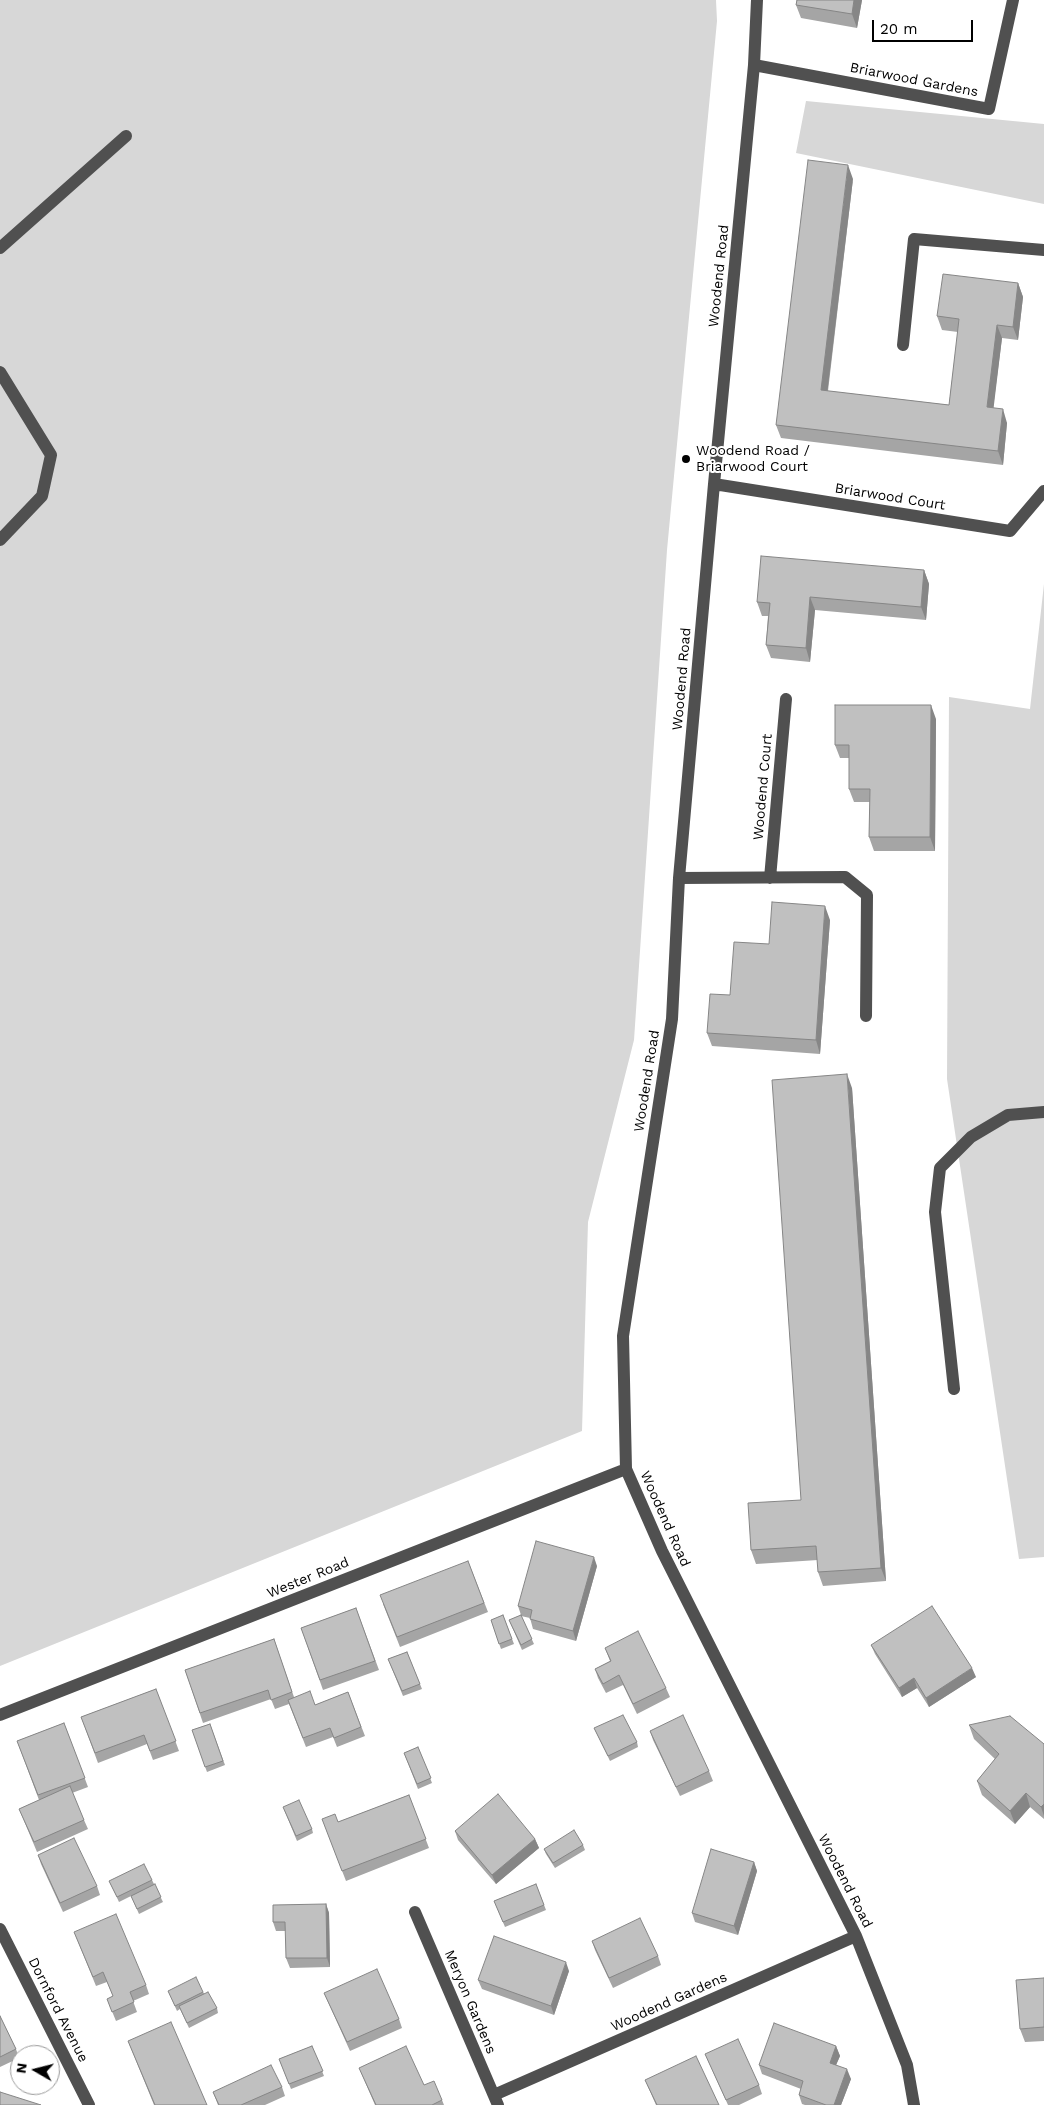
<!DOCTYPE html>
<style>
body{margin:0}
#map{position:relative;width:1044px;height:2105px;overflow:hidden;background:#fff;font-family:"Work Sans",sans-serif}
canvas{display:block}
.north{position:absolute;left:10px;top:2045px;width:50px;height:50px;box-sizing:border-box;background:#fff;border:1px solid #999;border-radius:50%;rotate:278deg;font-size:14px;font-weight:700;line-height:20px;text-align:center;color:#000}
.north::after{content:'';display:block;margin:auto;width:18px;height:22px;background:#000;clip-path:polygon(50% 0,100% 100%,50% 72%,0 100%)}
.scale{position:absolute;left:872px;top:20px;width:101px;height:22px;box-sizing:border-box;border:2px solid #000;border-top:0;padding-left:6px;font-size:15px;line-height:18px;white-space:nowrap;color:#000;-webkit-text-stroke:4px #fff;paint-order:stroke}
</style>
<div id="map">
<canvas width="1044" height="2105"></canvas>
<div class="north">N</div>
<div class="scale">20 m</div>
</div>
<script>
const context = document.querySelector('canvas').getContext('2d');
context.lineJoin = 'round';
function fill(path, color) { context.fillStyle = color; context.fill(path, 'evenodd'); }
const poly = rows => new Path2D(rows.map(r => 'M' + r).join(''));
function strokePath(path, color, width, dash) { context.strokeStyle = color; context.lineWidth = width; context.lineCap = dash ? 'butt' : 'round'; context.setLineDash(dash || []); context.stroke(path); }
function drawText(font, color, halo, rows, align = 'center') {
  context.font = font + ' "Work Sans",sans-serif'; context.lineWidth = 4; context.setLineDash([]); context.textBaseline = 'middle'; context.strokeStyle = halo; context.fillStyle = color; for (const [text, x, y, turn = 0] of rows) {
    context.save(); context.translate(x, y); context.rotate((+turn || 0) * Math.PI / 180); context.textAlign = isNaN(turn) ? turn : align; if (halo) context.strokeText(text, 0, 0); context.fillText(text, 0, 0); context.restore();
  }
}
fill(poly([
 [0,0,716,0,717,21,667,550,634,1040,588,1222,582,1431,0,1666],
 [806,101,1044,124,1044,204,796,153],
 [1044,584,1044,1557,1019,1559,947,1079,949,697,1030,709]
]), '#d7d7d7');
strokePath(poly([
 [757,0,754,65,714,484,679,878,672,1019,623,1336,626,1469,662,1551,856,1936,907,2065,914,2105],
 [754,65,989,109,1013,0],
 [0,248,126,136],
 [903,345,914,239,1044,250],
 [0,372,51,455,42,496,0,540],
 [714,484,1010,531,1044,491],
 [679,878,845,877,867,895,866,1016],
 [770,878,786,699],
 [954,1389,935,1212,940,1168,971,1137,1008,1115,1044,1112],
 [0,1715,626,1469],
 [415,1912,498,2105],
 [0,1929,89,2105],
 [494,2095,856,1936]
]), '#505050', 12);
fill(poly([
 [797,0,862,0,857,28,801,18,796,5],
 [853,179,828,391,949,405,958,332,942,330,937,316,1018,283,1023,297,1018,340,1002,338,993,408,1007,423,1003,465,781,438,776,425],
 [924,570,929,584,926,620,815,610,810,662,771,658,766,645,768,616,762,616,757,602],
 [936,719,935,851,874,851,869,837,870,802,854,802,849,789,849,758,840,758,835,745],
 [830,920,820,1054,712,1046,707,1033,730,995,769,944],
 [852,1088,886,1581,823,1586,818,1572,818,1560,756,1564,751,1550,801,1500],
 [468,1561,488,1612,400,1647,383,1604],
 [597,1566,576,1641,533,1629,530,1618,521,1616,534,1644,522,1650,509,1620,521,1615,518,1606],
 [356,1608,379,1670,323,1690,301,1628],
 [503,1615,514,1644,501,1649,491,1620],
 [274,1639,294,1697,315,1705,348,1692,365,1736,337,1747,333,1737,306,1747,289,1704,275,1709,271,1699,203,1723,185,1670],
 [871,1645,976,1677,929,1707,917,1688,902,1697,875,1654],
 [605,1648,666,1688,670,1697,637,1714,623,1685,606,1693,598,1678,595,1669,610,1661],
 [407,1652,422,1689,403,1696,388,1659],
 [156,1689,179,1751,153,1760,147,1744,98,1763,81,1717],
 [64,1723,88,1787,72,1793,88,1829,37,1852,19,1809,39,1800,17,1741],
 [210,1724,225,1765,207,1772,192,1730],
 [969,1725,1044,1744,1044,1819,1030,1807,1015,1824,982,1795,977,1781,995,1759,974,1739],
 [594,1728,637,1742,638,1747,610,1761],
 [650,1731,709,1771,713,1781,680,1796,653,1740],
 [418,1747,432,1783,418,1789,404,1753],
 [409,1795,429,1848,346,1881,322,1819,338,1822],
 [283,1807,312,1829,313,1833,297,1841],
 [455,1831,535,1839,539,1848,496,1884,458,1840],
 [583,1845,585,1850,555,1868,546,1854,544,1849],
 [38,1855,97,1886,100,1895,63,1912,41,1864],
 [754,1862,757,1871,738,1935,695,1922,692,1913],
 [152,1880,163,1902,139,1914,131,1896,119,1902,109,1881],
 [536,1884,546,1910,505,1927,494,1901],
 [326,1904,329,1913,330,1967,290,1968,286,1958,286,1931,276,1931,273,1922],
 [74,1932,146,1985,149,1994,133,2001,137,2012,116,2021,107,1999,113,1996,107,1982,96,1986],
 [592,1941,658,1956,661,1965,613,1988,595,1950],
 [569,1971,554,2015,482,1989,478,1980],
 [1044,1978,1044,2041,1025,2042,1020,2029],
 [168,1991,203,1992,217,2008,218,2013,189,2028,180,2009,177,2011],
 [324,1993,399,2019,402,2028,350,2051,328,2002],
 [0,2016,16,2049,19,2058,0,2067],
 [128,2041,207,2105,154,2105],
 [312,2046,324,2076,291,2089,279,2059],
 [836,2046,840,2056,836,2065,851,2079,841,2105,805,2105,802,2104,799,2095,801,2089,762,2074,759,2065],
 [705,2054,759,2085,762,2094,739,2105,728,2105,709,2063],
 [359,2068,424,2085,442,2100,444,2105,375,2105],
 [645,2080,719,2105,656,2105],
 [282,2087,285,2096,265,2105,218,2105,213,2092]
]), '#a5a5a5');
fill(poly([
 [854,0,862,0,857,28,852,14],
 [848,165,853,179,826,403,821,390],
 [1018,283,1023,297,1018,340,1013,327],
 [997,325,1002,338,992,421,987,407],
 [1003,409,1007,423,1003,465,998,451],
 [924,570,929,584,926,620,921,607],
 [810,597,815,610,810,662,806,648],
 [931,705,936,719,935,851,930,837],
 [825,906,830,920,820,1054,816,1040],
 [847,1074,852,1088,886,1581,881,1568],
 [594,1557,597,1566,576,1641,573,1631],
 [972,1668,976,1677,929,1707,926,1698],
 [914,1678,917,1688,902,1697,899,1688],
 [1026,1793,1030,1807,1015,1824,1010,1811],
 [1044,1804,1044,1816,1041,1807],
 [535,1839,539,1848,496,1884,492,1875],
 [754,1862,757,1871,738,1935,734,1926],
 [326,1904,329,1913,330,1967,327,1958],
 [566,1962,569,1971,554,2015,551,2006],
 [836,2046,840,2056,833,2072,830,2063],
 [847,2069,851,2079,841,2105,834,2105]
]), '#868686');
const building = poly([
 [797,0,854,0,852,14,796,5,797,0],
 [808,160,848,165,821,390,949,405,959,319,937,316,943,274,1018,283,1013,327,997,325,987,407,1003,409,998,451,776,425,808,160],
 [761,556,924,570,921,607,810,597,806,648,766,645,770,603,757,602,761,556],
 [835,705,931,705,930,837,869,837,870,789,849,789,849,745,835,745,835,705],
 [772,902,825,906,816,1040,707,1033,710,994,730,995,734,942,769,944,772,902],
 [847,1074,881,1568,818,1572,816,1546,751,1550,748,1503,801,1500,772,1080,847,1074],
 [536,1541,594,1557,573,1631,530,1619,532,1610,518,1606,536,1541],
 [468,1561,484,1603,397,1637,380,1595,468,1561],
 [932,1606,972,1668,926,1698,914,1678,899,1688,871,1645,932,1606],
 [356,1608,375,1661,320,1680,301,1628,356,1608],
 [503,1615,512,1639,499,1644,491,1620,503,1615],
 [521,1615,532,1639,521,1645,509,1620,521,1615],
 [638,1631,666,1688,633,1704,619,1675,603,1684,595,1669,611,1661,605,1648,638,1631],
 [274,1639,292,1692,271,1700,268,1690,200,1713,185,1670,274,1639],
 [407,1652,420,1684,402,1691,388,1659,407,1652],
 [156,1689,176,1741,150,1751,144,1735,95,1753,81,1717,156,1689],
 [310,1691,315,1705,348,1692,361,1727,334,1738,330,1728,303,1738,288,1700,310,1691],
 [623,1715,637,1742,608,1756,594,1728,623,1715],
 [683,1715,709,1771,676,1787,650,1731,683,1715],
 [1010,1716,1044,1744,1044,1804,1041,1807,1026,1793,1010,1811,977,1781,999,1754,969,1725,1010,1716],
 [64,1723,85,1778,38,1795,17,1741,64,1723],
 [210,1724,223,1761,205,1767,192,1730,210,1724],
 [418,1747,431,1778,417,1784,404,1753,418,1747],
 [70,1786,84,1820,34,1842,19,1809,70,1786],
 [498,1794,535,1839,492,1875,455,1831,498,1794],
 [409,1795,426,1839,342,1871,322,1819,335,1814,338,1822,409,1795],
 [299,1800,312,1829,296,1836,283,1807,299,1800],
 [574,1830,583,1845,553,1863,544,1849,574,1830],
 [74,1838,97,1886,60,1903,38,1855,74,1838],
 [711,1849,754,1862,734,1926,692,1913,711,1849],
 [144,1864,152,1880,117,1897,109,1881,144,1864],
 [155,1884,161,1897,137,1909,131,1896,155,1884],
 [536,1884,544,1905,503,1922,494,1901,536,1884],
 [326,1904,327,1958,286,1958,285,1922,273,1922,273,1905,326,1904],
 [116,1914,146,1985,130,1992,134,2002,112,2012,107,1999,113,1996,103,1972,93,1977,74,1932,116,1914],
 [640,1918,658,1956,609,1978,592,1941,640,1918],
 [494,1936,566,1962,551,2006,478,1980,494,1936],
 [377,1969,399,2019,347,2042,324,1993,377,1969],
 [196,1977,203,1992,175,2006,168,1991,196,1977],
 [1044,1978,1044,2027,1020,2029,1016,1980,1044,1978],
 [208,1992,217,2008,187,2023,179,2006,208,1992],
 [0,2016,16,2049,0,2057,0,2016],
 [171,2022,207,2105,155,2105,128,2041,171,2022],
 [774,2023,836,2046,830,2063,847,2069,834,2105,826,2105,799,2095,803,2081,759,2065,774,2023],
 [738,2039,759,2085,726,2100,705,2054,738,2039],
 [312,2046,323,2071,289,2084,279,2059,312,2046],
 [406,2046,424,2085,434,2081,442,2100,432,2105,376,2105,359,2068,406,2046],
 [696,2056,719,2105,657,2105,645,2080,696,2056],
 [271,2065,282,2087,241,2105,219,2105,213,2092,271,2065],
 [0,2092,41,2105,0,2105,0,2092]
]);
fill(building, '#c0c0c0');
strokePath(building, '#868686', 1);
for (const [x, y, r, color] of [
 [686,459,5,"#000"]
]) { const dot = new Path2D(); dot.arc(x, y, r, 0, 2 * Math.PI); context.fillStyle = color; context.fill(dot); strokePath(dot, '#fff', 2); }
drawText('14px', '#000', '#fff', [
 ["Briarwood Gardens",914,80,11],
 ["Woodend Road",719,276,-84],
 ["Briarwood Court",890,497,9],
 ["Woodend Road",682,679,-85],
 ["Woodend Court",763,787,-85],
 ["Woodend Road",647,1081,-81],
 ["Woodend Road",665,1519,66],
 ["Wester Road",308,1578,-22],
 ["Woodend Road",845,1881,63],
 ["Meryon Gardens",470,2002,67],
 ["Woodend Gardens",669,2002,-24],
 ["Dornford Avenue",58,2010,63]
]);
drawText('14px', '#000', '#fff', [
 ["Woodend Road /",696,451],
 ["Briarwood Court",696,467]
], 'left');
</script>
